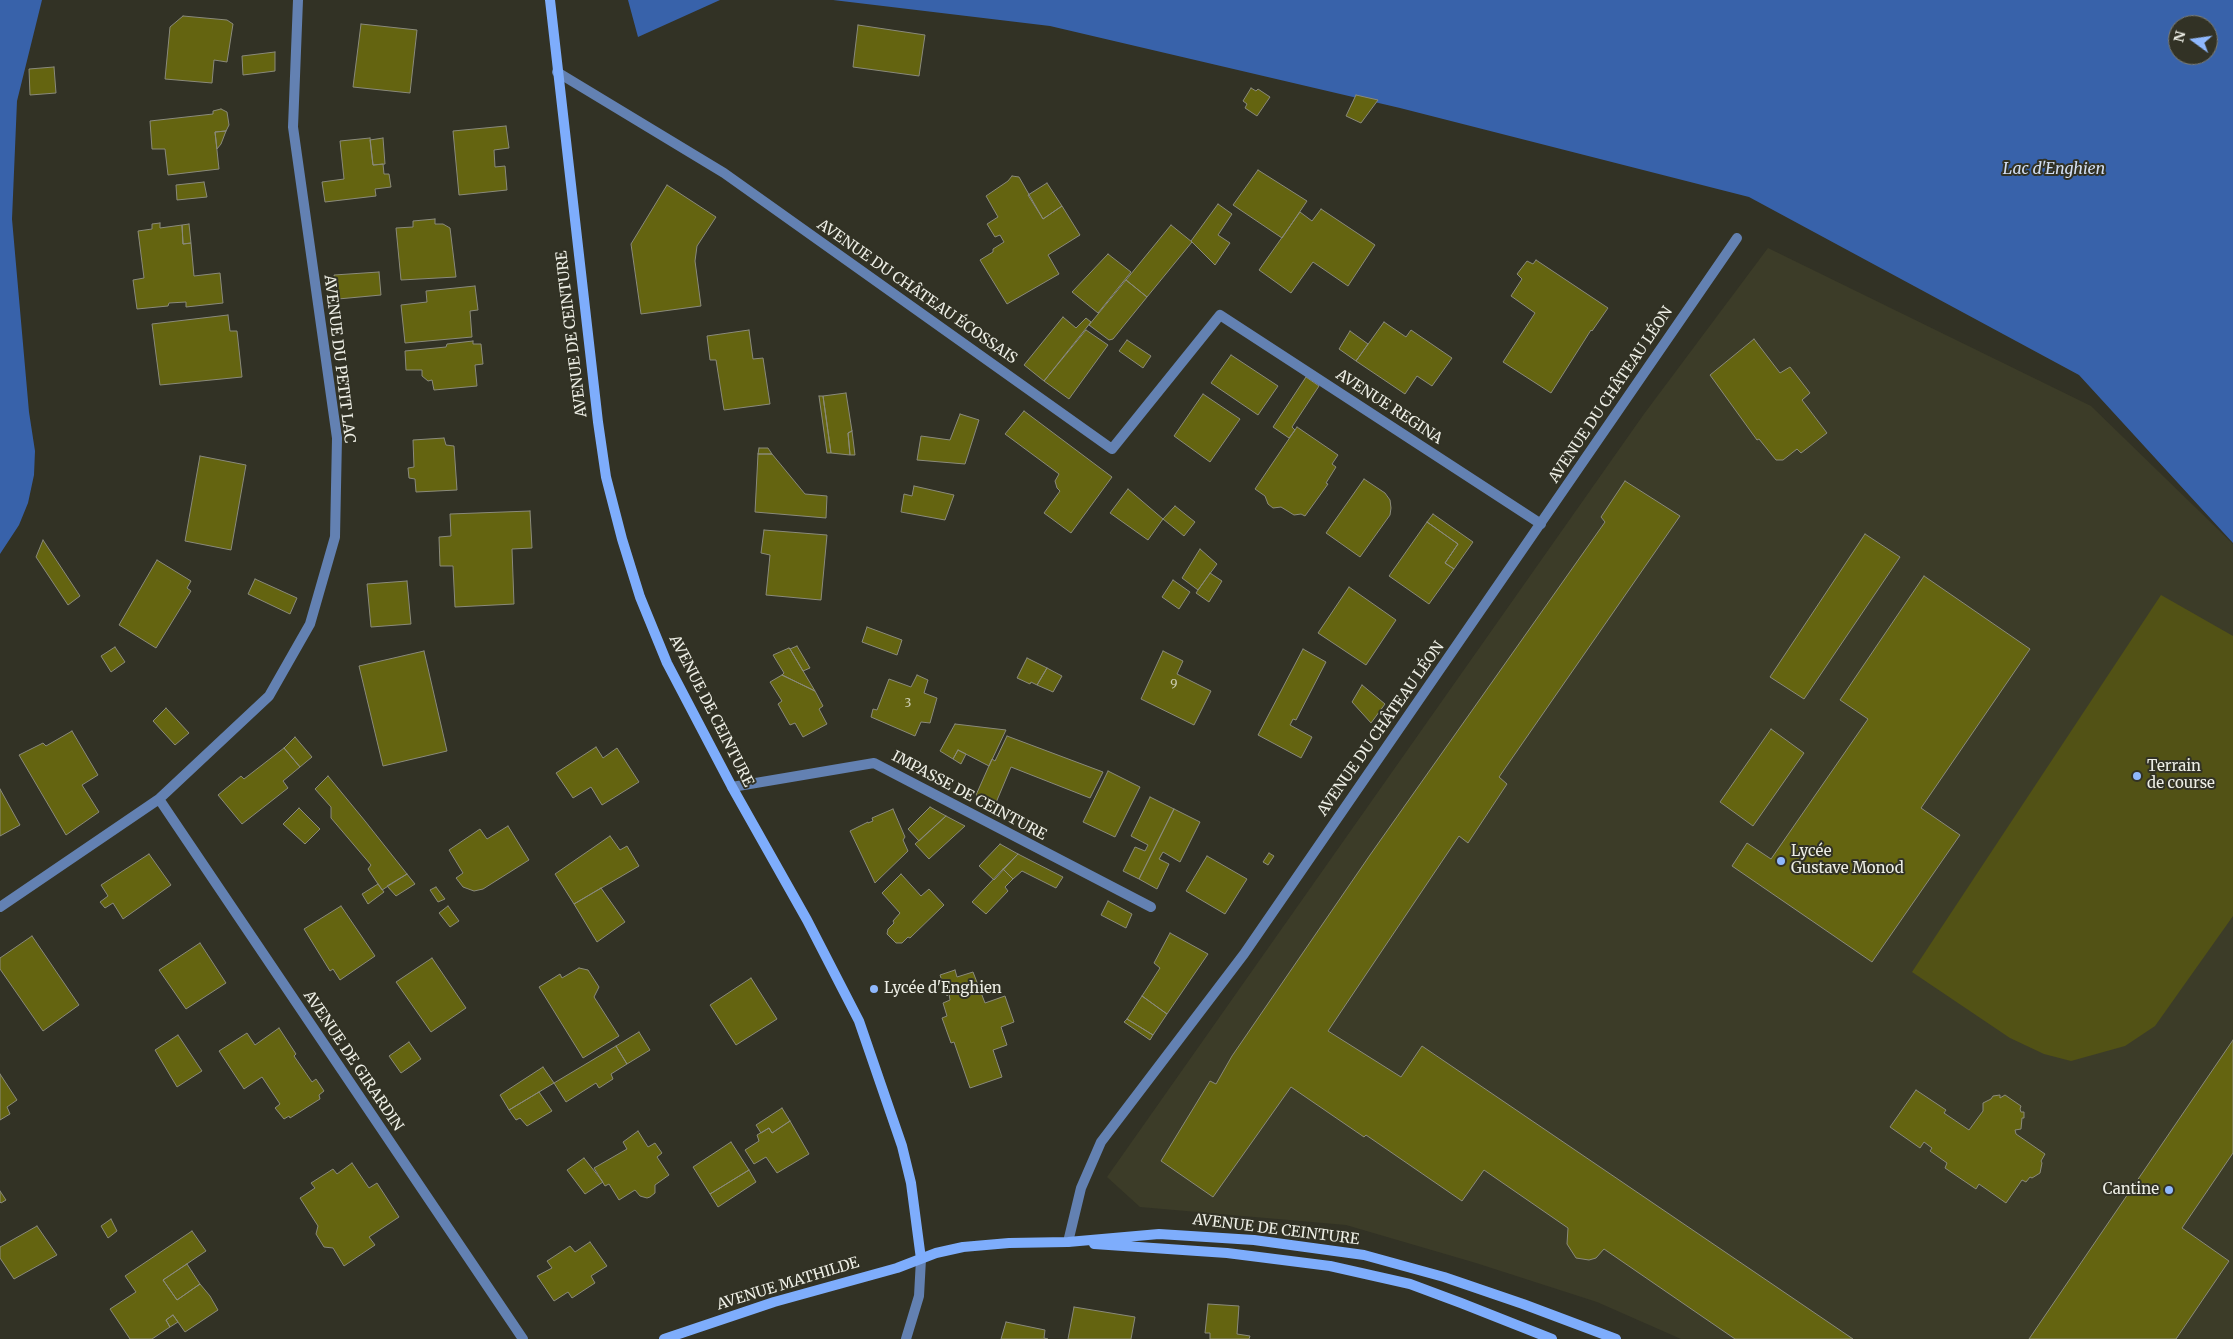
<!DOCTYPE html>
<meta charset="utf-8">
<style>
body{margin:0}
#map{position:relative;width:2233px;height:1339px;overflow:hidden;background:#323225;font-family:Merriweather,serif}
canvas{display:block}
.north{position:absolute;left:2168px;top:15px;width:50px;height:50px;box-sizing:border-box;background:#323225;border:1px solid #7d7d72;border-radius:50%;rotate:284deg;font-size:14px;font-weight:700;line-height:20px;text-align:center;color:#edeee5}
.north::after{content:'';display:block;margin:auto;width:18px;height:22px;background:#8fb8fd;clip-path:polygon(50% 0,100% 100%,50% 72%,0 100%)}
</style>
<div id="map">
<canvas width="2233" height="1339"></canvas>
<div class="north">N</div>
</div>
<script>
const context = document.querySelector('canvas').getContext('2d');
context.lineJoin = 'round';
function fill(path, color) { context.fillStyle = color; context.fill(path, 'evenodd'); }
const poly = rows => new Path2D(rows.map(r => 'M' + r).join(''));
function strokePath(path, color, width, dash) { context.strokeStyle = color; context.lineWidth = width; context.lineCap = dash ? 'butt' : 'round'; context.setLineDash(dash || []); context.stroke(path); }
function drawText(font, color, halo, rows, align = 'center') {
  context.font = font + ' Merriweather,serif'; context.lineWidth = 4; context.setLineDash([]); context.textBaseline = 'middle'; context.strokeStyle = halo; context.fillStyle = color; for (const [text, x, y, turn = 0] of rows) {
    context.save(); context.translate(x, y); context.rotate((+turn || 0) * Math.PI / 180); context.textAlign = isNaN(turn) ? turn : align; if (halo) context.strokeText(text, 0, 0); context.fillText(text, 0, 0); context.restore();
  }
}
fill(poly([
 [1768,248,2091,406,2233,544,2233,1339,1681,1339,1597,1302,1476,1263,1346,1225,1140,1207,1107,1177,1644,414]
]), '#3c3c28');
fill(poly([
 [2161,595,2233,636,2233,916,2155,1026,2125,1046,2071,1061,2044,1054,2010,1038,1912,972]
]), '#525215');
fill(poly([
 [0,0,42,0,17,101,12,219,29,412,35,451,34,475,28,503,19,525,0,554],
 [628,0,720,0,638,37],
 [833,0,2233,0,2233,543,2079,375,1749,197,1400,108,1050,26],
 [2178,25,2208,25,2208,55,2178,55]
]), '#3862aa');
const building = poly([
 [183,16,227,20,233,24,227,62,214,60,212,83,165,79,170,27,183,16],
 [361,24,417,30,410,93,353,87,361,24],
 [858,25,925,35,919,76,853,67,858,25],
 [275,52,275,71,243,75,242,56,275,52],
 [54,67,56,93,30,95,29,69,54,67],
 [1251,88,1256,91,1258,89,1270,97,1257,116,1245,108,1247,104,1243,101,1251,88],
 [1356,95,1378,100,1361,123,1346,116,1356,95],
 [221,109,227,112,229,125,226,131,215,132,219,169,168,175,165,149,152,149,150,121,213,114,213,111,221,109],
 [506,126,509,148,494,150,495,167,505,166,507,190,459,195,453,131,506,126],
 [226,131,221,144,217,149,215,132,226,131],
 [370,138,373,165,383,164,384,174,389,174,391,187,375,189,376,196,325,202,322,182,344,179,340,141,370,138],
 [383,138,385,164,373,165,370,140,383,138],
 [1258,170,1307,201,1282,238,1233,205,1258,170],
 [1012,176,1019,177,1043,219,1062,206,1080,235,1048,255,1059,274,1007,304,980,260,993,252,993,249,1004,242,1000,235,995,237,987,224,998,217,986,196,1008,181,1012,176],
 [204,182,207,197,177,200,176,185,204,182],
 [1047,183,1062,206,1043,219,1028,195,1047,183],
 [667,185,716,217,697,246,695,261,701,306,641,314,631,244,667,185],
 [1218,204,1232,214,1218,235,1230,243,1215,265,1191,241,1218,204],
 [1321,209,1375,245,1348,286,1313,262,1291,293,1259,270,1300,212,1312,221,1321,209],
 [435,219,435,224,443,224,450,228,456,277,401,280,396,228,413,227,413,221,435,219],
 [160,223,160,228,182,225,183,244,191,243,194,276,220,273,223,303,186,307,186,302,169,303,168,306,137,309,133,280,144,278,138,231,152,229,152,224,160,223],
 [189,224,191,243,183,244,182,225,189,224],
 [1171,225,1192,242,1147,297,1126,280,1171,225],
 [1108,254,1131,272,1098,313,1072,292,1108,254],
 [1536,260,1608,308,1592,331,1591,330,1551,393,1503,362,1535,313,1511,296,1522,279,1517,274,1527,261,1533,264,1536,260],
 [379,272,381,295,338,299,334,275,379,272],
 [1126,280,1147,297,1113,339,1109,340,1089,325,1126,280],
 [475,286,478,310,470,311,472,337,405,343,401,305,427,302,426,291,475,286],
 [228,315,230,331,237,331,242,377,160,385,152,324,228,315],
 [1063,317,1076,328,1086,318,1091,322,1044,381,1024,365,1063,317],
 [1384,322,1406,337,1411,330,1452,358,1432,386,1417,376,1405,394,1356,361,1384,322],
 [749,330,753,359,763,358,770,404,724,410,716,360,710,360,707,336,749,330],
 [1086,330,1108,345,1069,399,1044,381,1086,330],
 [1350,331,1368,344,1356,361,1339,349,1350,331],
 [1754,339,1780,373,1790,367,1810,393,1802,400,1827,433,1801,453,1797,449,1783,460,1776,460,1759,439,1757,440,1710,375,1754,339],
 [1127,340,1151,356,1143,368,1119,351,1127,340],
 [473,341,473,344,481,344,483,364,475,365,477,386,434,390,432,380,428,381,422,376,422,370,406,370,405,351,446,347,447,344,473,341],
 [1231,355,1278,386,1258,415,1211,383,1231,355],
 [1306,377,1319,386,1292,427,1295,430,1289,438,1273,427,1306,377],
 [846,393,852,431,848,433,850,455,831,453,823,396,846,393],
 [1203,394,1240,419,1210,462,1174,436,1203,394],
 [819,396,823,396,831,453,827,453,819,396],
 [1024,411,1112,477,1071,533,1044,513,1060,491,1057,488,1055,481,1059,474,1005,434,1024,411],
 [960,414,979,420,965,464,917,460,921,436,950,440,960,414],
 [1297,427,1338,455,1332,464,1336,467,1326,483,1328,484,1305,516,1301,514,1294,515,1281,507,1273,508,1268,504,1265,496,1255,489,1297,427],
 [852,431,855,455,850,455,848,433,852,431],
 [444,438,446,445,454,446,457,490,416,492,415,479,409,478,408,468,414,467,413,440,444,438],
 [759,448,768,448,772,454,758,454,759,448],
 [758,454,772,454,805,494,827,496,826,518,755,512,758,454],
 [200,456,246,465,231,550,185,541,200,456],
 [1364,479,1385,493,1390,500,1391,508,1390,515,1360,557,1326,533,1364,479],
 [1625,481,1680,516,1499,777,1507,784,1468,843,1459,836,1328,1031,1401,1077,1422,1046,1853,1339,1735,1339,1604,1249,1596,1258,1589,1260,1576,1258,1567,1244,1568,1228,1484,1170,1462,1201,1366,1135,1364,1137,1291,1087,1213,1197,1161,1161,1210,1081,1216,1084,1232,1056,1370,855,1605,522,1601,517,1625,481],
 [914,486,954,495,945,520,901,512,904,494,912,496,914,486],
 [1128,489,1163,519,1148,540,1110,513,1128,489],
 [1175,506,1195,522,1184,536,1163,519,1175,506],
 [530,511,532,548,512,549,514,604,455,607,453,566,440,566,439,537,451,536,450,514,530,511],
 [1433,514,1473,542,1454,569,1445,563,1458,544,1427,522,1433,514],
 [1427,522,1458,544,1445,563,1454,569,1429,604,1389,576,1427,522],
 [764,530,827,535,821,600,766,595,770,555,761,553,764,530],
 [1865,534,1900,557,1804,699,1770,677,1865,534],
 [43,540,80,596,68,605,36,557,43,540],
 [1200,549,1217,564,1198,590,1182,578,1200,549],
 [157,560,191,581,187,588,191,591,156,648,119,625,157,560],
 [1210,573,1222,581,1209,602,1196,593,1210,573],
 [1924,576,2030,649,1921,808,1960,835,1872,962,1732,866,1747,843,1771,859,1868,719,1840,700,1924,576],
 [255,579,297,598,290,614,248,594,255,579],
 [1173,580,1190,592,1179,609,1162,597,1173,580],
 [407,581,411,624,371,627,367,584,407,581],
 [1349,587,1396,620,1366,665,1318,633,1349,587],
 [867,627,902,640,897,655,862,642,867,627],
 [797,646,810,668,803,671,790,649,797,646],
 [115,647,125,662,111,672,101,656,115,647],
 [789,648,790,649,815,691,782,675,784,673,773,655,789,648],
 [1303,649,1326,662,1296,720,1293,719,1290,725,1312,737,1301,758,1258,735,1303,649],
 [424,651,447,751,383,766,359,666,424,651],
 [1163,651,1183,661,1177,674,1211,691,1194,725,1141,699,1163,651],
 [1027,658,1047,668,1037,685,1031,682,1030,684,1017,678,1027,658],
 [1047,668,1062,676,1053,692,1037,685,1047,668],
 [782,675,815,691,823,706,819,709,827,724,803,737,795,723,790,725,778,704,782,701,770,682,782,675],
 [917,675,928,680,924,693,937,698,930,723,921,722,915,736,871,717,873,709,877,710,889,679,911,687,917,675],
 [1362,685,1385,704,1371,723,1352,702,1362,685],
 [166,708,189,733,175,745,153,721,166,708],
 [955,724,1006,730,989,766,958,750,953,759,940,751,955,724],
 [1771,729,1804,753,1753,826,1720,802,1771,729],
 [72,731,98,775,82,785,99,812,66,835,19,755,43,743,46,746,72,731],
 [1007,736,1103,772,1090,798,1011,767,995,805,976,795,992,759,995,761,1007,736],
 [295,737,312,757,300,767,284,748,295,737],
 [596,747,603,758,617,748,639,782,602,805,591,787,573,798,556,773,596,747],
 [284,748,300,767,283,781,288,788,242,824,218,795,241,776,244,779,284,748],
 [958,750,966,754,961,764,953,759,958,750],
 [1108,771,1140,787,1115,837,1083,822,1108,771],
 [328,776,365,821,407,874,382,890,368,869,371,865,331,818,331,807,315,789,328,776],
 [0,789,20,825,0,836,0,789],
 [1150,797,1174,809,1139,879,1123,871,1135,847,1145,851,1148,845,1131,836,1150,797],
 [930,807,946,816,919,841,908,829,930,807],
 [299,808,320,829,305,844,283,824,299,808],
 [893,809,905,837,903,840,908,851,875,883,850,831,868,822,868,823,873,821,872,818,893,809],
 [1174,809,1200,822,1180,862,1163,852,1159,859,1169,864,1157,889,1139,879,1174,809],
 [946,816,965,826,929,859,915,844,946,816],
 [508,826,529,860,483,889,474,891,463,887,456,878,463,873,449,850,480,829,487,839,508,826],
 [610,836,620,850,627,846,639,866,574,904,555,874,610,836],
 [1000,844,1018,854,994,880,979,866,1000,844],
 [1269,853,1274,856,1268,865,1263,862,1269,853],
 [149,854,171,885,123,919,113,903,105,908,100,902,108,896,101,885,149,854],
 [1018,854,1063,877,1056,888,1022,871,1013,879,1003,869,1018,854],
 [1207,856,1247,879,1225,914,1186,891,1207,856],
 [1003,869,1013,879,1005,887,1008,891,986,914,972,902,1003,869],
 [407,874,415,884,396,896,387,886,407,874],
 [901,874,921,896,929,889,944,905,910,938,908,937,902,943,896,943,887,934,888,929,894,923,893,921,900,913,882,893,901,874],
 [378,884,384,892,368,904,362,894,378,884],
 [436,887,445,899,438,902,430,890,436,887],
 [601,888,625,922,597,942,574,904,601,888],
 [1108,901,1132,914,1126,928,1101,915,1108,901],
 [341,906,375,956,340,980,333,969,330,971,304,929,341,906],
 [448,906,459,921,450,927,439,913,448,906],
 [1170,933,1208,954,1167,1014,1142,996,1160,968,1154,963,1170,933],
 [32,936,79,1005,43,1031,0,969,0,958,32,936],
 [200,943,226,983,186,1009,159,970,200,943],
 [432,958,466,1008,431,1032,396,982,432,958],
 [579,968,588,970,599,987,594,997,619,1036,583,1058,539,987,560,974,562,978,579,968],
 [955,970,957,977,973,972,985,1003,1005,996,1014,1022,1001,1027,1007,1045,993,1050,1002,1077,970,1088,954,1042,951,1043,942,1018,947,1016,943,1003,950,1000,949,994,947,996,940,975,955,970],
 [751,978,777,1019,736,1045,710,1005,751,978],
 [1142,996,1167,1014,1153,1035,1127,1019,1142,996],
 [1127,1019,1153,1035,1150,1040,1124,1022,1127,1019],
 [279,1028,296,1054,294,1056,312,1082,316,1079,324,1091,319,1095,320,1099,290,1118,289,1116,284,1119,275,1108,280,1104,262,1077,244,1089,219,1051,247,1033,255,1045,279,1028],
 [639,1032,650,1050,627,1064,616,1046,639,1032],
 [178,1035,202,1071,177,1087,155,1050,178,1035],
 [2233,1040,2233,1153,2182,1228,2229,1261,2176,1339,2029,1339,2233,1040],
 [409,1042,421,1059,401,1073,389,1056,409,1042],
 [616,1046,627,1064,611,1074,613,1079,599,1088,596,1083,566,1102,554,1083,616,1046],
 [543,1067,554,1083,509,1110,500,1095,543,1067],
 [0,1074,17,1100,7,1107,10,1114,0,1120,0,1074],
 [1916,1090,1946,1110,1944,1113,1969,1130,1983,1111,1983,1103,1991,1099,1993,1096,2000,1095,2000,1098,2005,1095,2021,1106,2020,1109,2021,1112,2024,1112,2024,1118,2022,1118,2021,1129,2015,1130,2016,1134,2045,1154,2041,1161,2042,1163,2040,1173,2032,1178,2030,1177,2026,1182,2022,1180,2006,1203,1979,1184,1976,1189,1945,1168,1947,1163,1930,1151,1932,1148,1924,1142,1920,1148,1890,1127,1916,1090],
 [539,1092,552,1111,527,1126,520,1118,516,1120,509,1110,539,1092],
 [782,1108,790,1121,772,1133,769,1128,761,1133,756,1125,782,1108],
 [790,1121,809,1154,777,1173,766,1157,754,1164,745,1150,759,1141,757,1135,769,1128,772,1133,790,1121],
 [638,1131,648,1147,655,1143,662,1153,657,1157,669,1175,655,1185,655,1193,650,1197,647,1198,640,1196,635,1190,619,1200,609,1184,605,1186,594,1168,627,1149,623,1142,638,1131],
 [731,1142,749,1170,710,1194,693,1167,731,1142],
 [584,1158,603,1182,585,1194,567,1170,584,1158],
 [352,1163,369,1188,377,1183,399,1217,369,1237,375,1245,344,1266,333,1248,324,1247,316,1234,318,1226,300,1198,315,1188,311,1183,333,1169,337,1174,352,1163],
 [749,1170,756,1182,718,1207,710,1194,749,1170],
 [0,1191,6,1200,1,1203,0,1202,0,1191],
 [111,1219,117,1231,108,1238,101,1226,111,1219],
 [37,1226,57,1255,14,1279,0,1258,0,1247,37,1226],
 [192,1231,206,1251,163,1280,177,1300,200,1284,210,1296,218,1310,185,1332,173,1315,166,1320,170,1327,152,1339,130,1339,110,1309,136,1292,125,1276,192,1231],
 [590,1242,607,1266,591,1276,595,1283,572,1298,568,1292,554,1301,537,1276,552,1268,547,1261,570,1246,575,1252,590,1242],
 [187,1264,200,1284,177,1300,163,1280,187,1264],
 [1208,1304,1239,1306,1237,1334,1250,1336,1249,1339,1210,1339,1210,1333,1205,1333,1208,1304],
 [1074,1307,1135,1317,1131,1339,1068,1339,1074,1307],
 [173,1315,178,1322,170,1327,166,1320,173,1315],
 [1006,1322,1045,1330,1044,1338,1048,1339,1001,1339,1006,1322]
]);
fill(building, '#646410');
strokePath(building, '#8a8a7b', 1);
strokePath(poly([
 [1068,1242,1081,1188,1101,1142,1244,954,1737,238]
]), '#6381b2', 10);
strokePath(poly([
 [557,72,724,173,1112,449,1220,315,1541,524],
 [732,787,874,763,1151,907],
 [159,799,523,1339],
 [0,907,159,799,269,696,310,624,335,537,337,438,293,127,298,0],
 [906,1339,919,1296,921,1259]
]), '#6381b2', 10);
strokePath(poly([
 [550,0,598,422,606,477,622,539,640,597,667,663,732,787,807,920,859,1021,902,1146,911,1183,921,1259],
 [1094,1244,1227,1253,1330,1266,1410,1284,1461,1303,1552,1339],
 [664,1339,774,1302,897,1268,936,1253,963,1247,1009,1243,1068,1242,1159,1234,1254,1240,1364,1255,1444,1277,1523,1304,1616,1339]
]), '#7eadfc', 10);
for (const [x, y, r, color] of [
 [2137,776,5,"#8fb8fd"],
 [1781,861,5,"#8fb8fd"],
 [874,989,5,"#8fb8fd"],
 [2169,1190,5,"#8fb8fd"]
]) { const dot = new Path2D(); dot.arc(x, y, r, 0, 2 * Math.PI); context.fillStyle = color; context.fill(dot); strokePath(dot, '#323225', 2); }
drawText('12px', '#cbccb0', null, [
 ["9",1174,685],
 ["3",908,704]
]);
drawText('15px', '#edeee5', '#323225', [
 ["AVENUE DU CHÂTEAU ÉCOSSAIS",917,292,35],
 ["AVENUE DE CEINTURE",572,334,-97],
 ["AVENUE DU PETIT LAC",339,359,83],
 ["AVENUE DU CHÂTEAU LÉON",1611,395,-56],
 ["AVENUE REGINA",1389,407,33],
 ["AVENUE DE CEINTURE",711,711,63],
 ["AVENUE DU CHÂTEAU LÉON",1381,729,-55],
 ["IMPASSE DE CEINTURE",969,796,28],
 ["AVENUE DE GIRARDIN",353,1061,56],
 ["AVENUE DE CEINTURE",1276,1230,7],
 ["AVENUE MATHILDE",788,1284,-17]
]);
drawText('15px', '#edeee5', '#323225', [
 ["Terrain",2147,767],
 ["de course",2147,784],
 ["Lycée",1791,852],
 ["Gustave Monod",1791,869],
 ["Lycée d'Enghien",884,989],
 ["Cantine",2159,1190,"right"]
], 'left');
drawText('italic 16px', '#d2def2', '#323225', [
 ["Lac d'Enghien",2054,169]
]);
</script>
